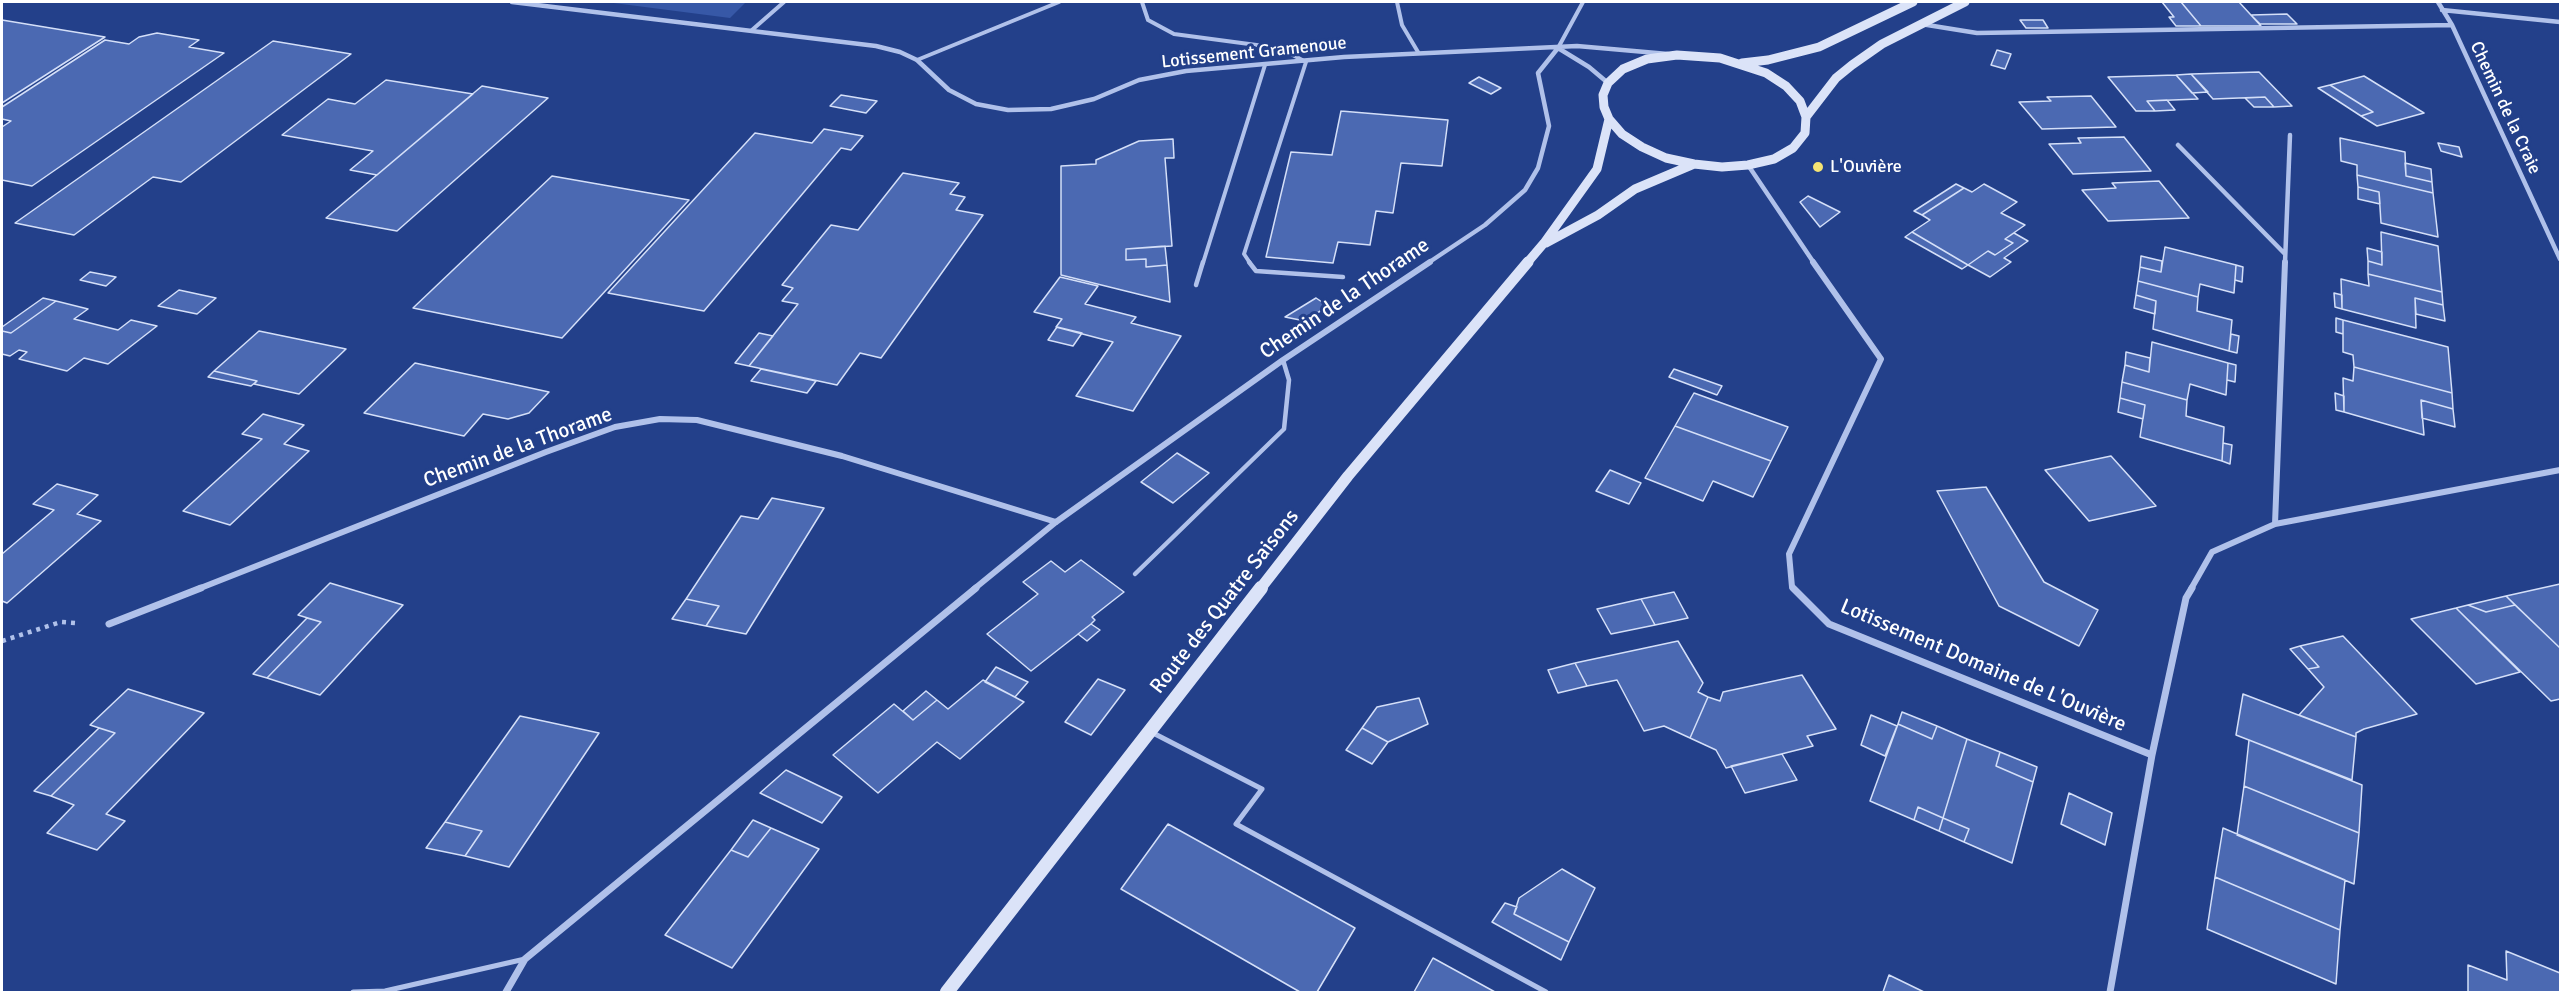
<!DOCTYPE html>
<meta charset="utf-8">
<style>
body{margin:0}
#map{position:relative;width:2562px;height:994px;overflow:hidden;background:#23408a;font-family:Signika,sans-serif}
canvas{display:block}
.frame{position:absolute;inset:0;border:3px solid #fff;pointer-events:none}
</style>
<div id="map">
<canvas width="2562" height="994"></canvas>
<div class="frame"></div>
</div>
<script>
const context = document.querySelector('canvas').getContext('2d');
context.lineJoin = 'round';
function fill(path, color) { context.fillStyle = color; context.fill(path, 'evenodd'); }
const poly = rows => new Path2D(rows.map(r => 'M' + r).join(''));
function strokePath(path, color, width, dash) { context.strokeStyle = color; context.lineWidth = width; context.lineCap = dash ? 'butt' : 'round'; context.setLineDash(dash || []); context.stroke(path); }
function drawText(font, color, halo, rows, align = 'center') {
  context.font = font + ' Signika,sans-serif'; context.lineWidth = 6; context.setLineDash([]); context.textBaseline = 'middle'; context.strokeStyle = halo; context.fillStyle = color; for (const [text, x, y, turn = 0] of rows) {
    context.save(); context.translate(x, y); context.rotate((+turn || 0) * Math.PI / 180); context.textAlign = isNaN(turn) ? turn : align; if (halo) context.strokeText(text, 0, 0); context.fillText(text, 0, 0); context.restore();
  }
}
fill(poly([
 [606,2,746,2,730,18]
]), '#3758a7');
const building = poly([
 [2162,2,2181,2,2201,26,2176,26,2169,17,2174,17,2162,2],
 [2181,2,2239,2,2261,26,2201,26,2181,2],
 [2287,14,2297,24,2260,24,2251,15,2287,14],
 [2,20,105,37,2,103,2,20],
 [2020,20,2043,20,2048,28,2026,28,2020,20],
 [157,33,199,40,189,47,224,53,32,186,2,180,2,127,11,121,2,119,2,107,105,40,129,44,139,37,157,33],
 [273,41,351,54,181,182,153,177,74,235,15,223,273,41],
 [1997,50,2011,54,2005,69,1991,65,1997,50],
 [2259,72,2292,106,2274,107,2265,97,2213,99,2191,74,2259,72],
 [2191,74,2208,92,2192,93,2176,75,2191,74],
 [2176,75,2198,99,2147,101,2155,111,2136,111,2108,77,2176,75],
 [2364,76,2424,113,2377,126,2361,116,2373,112,2330,85,2364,76],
 [1479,77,1501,88,1491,94,1469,83,1479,77],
 [386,80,473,94,377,175,350,170,373,151,282,135,328,99,355,104,386,80],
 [2330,85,2373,112,2361,116,2318,88,2330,85],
 [482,86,548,98,397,231,326,218,482,86],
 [841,95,877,101,866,113,830,106,841,95],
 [2091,96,2116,127,2042,129,2019,102,2051,101,2047,97,2091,96],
 [2265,97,2274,107,2254,107,2245,98,2265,97],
 [2167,100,2175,110,2155,111,2147,101,2167,100],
 [1341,111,1448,120,1442,166,1401,163,1393,213,1376,211,1370,245,1338,242,1333,263,1266,257,1291,152,1332,155,1341,111],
 [824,129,863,136,851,150,841,148,704,311,608,293,755,133,812,143,824,129],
 [2124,137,2151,171,2073,174,2049,144,2081,143,2078,138,2124,137],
 [2340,138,2405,152,2406,176,2432,182,2433,193,2357,175,2357,165,2341,161,2340,138],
 [1173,139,1174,158,1165,158,1172,246,1126,249,1126,260,1146,259,1146,267,1167,265,1170,302,1061,275,1061,166,1096,164,1096,160,1139,141,1173,139],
 [2438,143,2459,147,2462,157,2441,151,2438,143],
 [2405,163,2431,169,2432,182,2406,176,2405,163],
 [903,173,959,183,950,194,965,197,956,210,983,215,881,358,860,353,837,385,749,366,798,304,782,301,793,288,782,285,831,225,858,230,903,173],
 [2357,175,2433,193,2438,237,2381,223,2379,192,2358,187,2357,175],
 [552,176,689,200,562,338,413,308,552,176],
 [2159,181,2189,218,2108,221,2082,190,2116,188,2112,183,2159,181],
 [1956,184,1964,188,1922,215,1914,211,1956,184],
 [1984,184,2017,202,2001,213,2025,225,2005,239,2013,243,1995,255,1988,251,1968,265,1912,232,1930,220,1922,215,1964,188,1972,192,1984,184],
 [2358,187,2379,192,2380,204,2358,199,2358,187],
 [1808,196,1840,212,1820,227,1800,202,1808,196],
 [1912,232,1968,265,1962,269,1905,237,1912,232],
 [2381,232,2438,246,2442,292,2368,274,2368,261,2382,265,2381,232],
 [2014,233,2028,241,2004,258,2011,262,1990,277,1968,265,1988,251,1995,255,2013,243,2005,239,2014,233],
 [1165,246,1167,265,1146,267,1146,259,1126,260,1126,249,1165,246],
 [2165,247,2236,265,2234,293,2200,284,2198,297,2138,281,2140,267,2161,272,2165,247],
 [2367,248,2382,252,2382,265,2368,261,2367,248],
 [2141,256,2162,261,2161,272,2140,267,2141,256],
 [2236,265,2243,267,2242,282,2235,280,2236,265],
 [90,272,116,277,106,286,80,280,90,272],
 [2368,274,2442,292,2443,305,2415,298,2416,328,2342,309,2341,279,2369,286,2368,274],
 [1060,277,1098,286,1085,304,1136,317,1131,323,1181,336,1133,411,1076,396,1113,342,1056,327,1062,319,1034,312,1060,277],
 [2138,281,2198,297,2197,311,2232,320,2229,351,2153,329,2156,301,2136,295,2138,281],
 [179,290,216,298,197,314,158,306,179,290],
 [2334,293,2342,295,2342,309,2335,307,2334,293],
 [2136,295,2156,301,2155,314,2134,308,2136,295],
 [43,298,56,301,11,333,2,331,2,327,43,298],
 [1316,298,1328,306,1305,321,1285,317,1316,298],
 [2415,298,2443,305,2445,321,2416,314,2415,298],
 [56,301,88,309,74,319,118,330,131,320,157,326,108,364,84,358,67,371,19,359,27,352,19,350,10,356,2,354,2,331,11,333,56,301],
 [2336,318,2343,320,2343,334,2336,332,2336,318],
 [2343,320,2448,347,2452,393,2354,367,2353,355,2343,352,2343,320],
 [1057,327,1082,333,1073,346,1048,340,1057,327],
 [259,331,346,349,299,394,254,384,257,381,214,371,259,331],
 [759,333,773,336,749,366,735,363,759,333],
 [2231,334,2239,336,2237,353,2229,351,2231,334],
 [2152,342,2228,363,2226,395,2190,384,2187,400,2122,382,2125,365,2149,372,2152,342],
 [2126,352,2150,358,2149,372,2125,365,2126,352],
 [415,363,549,392,529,413,508,419,483,414,464,436,364,413,415,363],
 [2228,363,2236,365,2235,382,2227,380,2228,363],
 [2354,367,2452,393,2453,409,2421,400,2424,435,2344,412,2343,378,2353,381,2354,367],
 [761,369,816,381,807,393,751,381,761,369],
 [1674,369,1722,386,1717,395,1669,377,1674,369],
 [214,371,257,381,251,386,208,377,214,371],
 [2122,382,2187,400,2186,416,2224,427,2222,461,2140,437,2145,405,2120,398,2122,382],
 [1694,393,1788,427,1771,461,1675,426,1694,393],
 [2335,393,2344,396,2344,412,2336,410,2335,393],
 [2120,398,2145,405,2143,419,2118,412,2120,398],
 [2421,400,2453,409,2455,427,2422,418,2421,400],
 [263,414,304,425,284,444,309,451,230,525,183,511,262,439,242,434,263,414],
 [1675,426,1771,461,1753,497,1713,481,1703,501,1645,478,1675,426],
 [2223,443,2232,445,2230,464,2222,461,2223,443],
 [1177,453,1209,473,1173,503,1141,482,1177,453],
 [2111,456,2156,506,2089,521,2045,470,2111,456],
 [1610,470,1641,483,1629,504,1596,491,1610,470],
 [57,484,98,495,77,514,101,521,7,603,2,601,2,554,54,510,33,504,57,484],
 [1986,487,2044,582,2098,610,2079,646,1999,606,1937,491,1986,487],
 [772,498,824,508,746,634,706,626,719,606,686,599,741,516,758,519,772,498],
 [1081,560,1124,592,1092,617,1095,620,1091,624,1031,671,987,634,1038,594,1023,582,1051,561,1065,572,1081,560],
 [330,583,403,605,320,695,267,678,321,622,298,615,330,583],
 [2560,584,2560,648,2506,596,2560,584],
 [1674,592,1688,618,1655,625,1641,599,1674,592],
 [2506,596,2515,605,2486,612,2468,605,2506,596],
 [686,599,719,606,706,626,672,619,686,599],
 [1641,599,1655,625,1611,634,1597,609,1641,599],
 [2468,605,2486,612,2515,605,2560,648,2560,699,2551,701,2456,608,2468,605],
 [2456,608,2520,672,2476,684,2411,619,2456,608],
 [307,618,321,622,267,678,253,674,307,618],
 [1091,624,1100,630,1087,641,1078,634,1091,624],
 [2343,636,2417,714,2364,729,2356,733,2356,737,2299,715,2324,687,2308,669,2319,667,2300,646,2343,636],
 [1678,641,1703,683,1698,692,1708,697,1690,738,1664,726,1644,731,1617,680,1587,686,1575,663,1678,641],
 [2300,646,2319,667,2308,669,2290,649,2300,646],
 [1575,663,1587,686,1558,693,1548,670,1575,663],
 [996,667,1028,682,1015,697,985,682,996,667],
 [1802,675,1836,729,1807,736,1813,746,1726,768,1716,750,1690,738,1708,697,1720,701,1723,692,1802,675],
 [1098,679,1125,690,1091,735,1065,722,1098,679],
 [983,680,1024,702,960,759,937,742,878,793,833,755,894,704,913,720,937,700,948,709,983,680],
 [128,689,204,713,106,814,125,821,97,850,47,833,74,805,51,796,115,733,90,725,128,689],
 [926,691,937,700,913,720,903,711,926,691],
 [2243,694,2356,737,2352,780,2236,735,2243,694],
 [1419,698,1428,724,1388,742,1362,728,1377,707,1419,698],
 [1902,712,1937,726,1932,739,1898,724,1902,712],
 [1871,715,1897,726,1885,756,1861,745,1871,715],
 [520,716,599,733,509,867,465,856,482,831,445,822,520,716],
 [1898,724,1932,739,1937,726,1967,739,1943,818,1918,807,1914,820,1870,801,1898,724],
 [99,728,115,733,51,796,34,791,99,728],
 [1362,728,1388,742,1372,764,1346,750,1362,728],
 [1967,739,2000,752,1996,766,2033,782,2012,863,1964,842,1969,829,1943,818,1967,739],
 [2249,740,2362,785,2359,833,2244,786,2249,740],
 [2000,752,2037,767,2033,782,1996,766,2000,752],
 [1782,754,1797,780,1745,793,1731,766,1782,754],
 [786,770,842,797,822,823,760,793,786,770],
 [2244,786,2359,833,2354,884,2237,835,2244,786],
 [2069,793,2112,813,2105,845,2061,824,2069,793],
 [1918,807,1943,818,1939,831,1914,820,1918,807],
 [1943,818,1969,829,1964,842,1939,831,1943,818],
 [753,820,771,828,748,857,731,850,753,820],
 [445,822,482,831,465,856,426,848,445,822],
 [1168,824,1355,928,1317,992,1300,992,1121,889,1168,824],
 [771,828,819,849,732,968,665,935,731,850,748,857,771,828],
 [2223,828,2345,880,2340,930,2215,877,2223,828],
 [1562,869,1595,888,1569,942,1514,914,1519,898,1562,869],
 [2215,877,2340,930,2336,984,2207,929,2215,877],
 [1505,903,1517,907,1514,914,1569,942,1561,960,1492,922,1505,903],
 [2506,951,2560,973,2560,992,2468,992,2468,965,2507,980,2506,951],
 [1433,958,1495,992,1414,992,1433,958],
 [1889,975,1924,992,1883,992,1889,975]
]);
fill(building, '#4b69b2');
strokePath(building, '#d4dff8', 1.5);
strokePath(poly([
 [2,641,61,622,75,623]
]), '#b0c1ea', 4.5, [4, 5]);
strokePath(poly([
 [1142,2,1148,20,1174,34,1264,46,1287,52,1306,62,1244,254,1250,263],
 [1397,2,1402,25,1418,52],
 [752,30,784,2],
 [1558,48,1583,2],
 [917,60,1059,2],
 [1203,263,1265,65]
]), '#b0c1ea', 4);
strokePath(poly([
 [1249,262,1256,271,1343,277],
 [1196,285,1203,262],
 [1135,574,1284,429,1289,380,1283,360]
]), '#b0c1ea', 4.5);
strokePath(poly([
 [1153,733,1262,789,1236,824,1546,992],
 [353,992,385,991,525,959]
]), '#b0c1ea', 5);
strokePath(poly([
 [512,2,876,46,900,52,917,60,949,90,976,104,1008,110,1051,109,1094,99,1139,80,1186,71,1344,57,1577,46,1668,54],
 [2438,2,2452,25,2560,259],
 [2442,10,2560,22],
 [1921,24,1977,33,2452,25],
 [1558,48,1589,67,1608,83],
 [2178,145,2285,254],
 [1748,165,1814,263],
 [1428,263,1485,225,1525,190,1538,168,1549,126,1538,73,1558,48],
 [2285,263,2290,135]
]), '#b0c1ea', 4.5);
strokePath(poly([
 [2275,524,2285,262],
 [198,589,546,452,615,427,660,419,697,420,842,456,1056,522],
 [974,589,1056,522,1283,360,1430,262],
 [1794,589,1792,587,1789,554,1881,359,1813,262],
 [2191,589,2212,552,2275,524,2560,470]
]), '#b0c1ea', 6);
strokePath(poly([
 [1793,588,1829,624,2152,755,2186,598,2192,588],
 [109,624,201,588],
 [506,992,525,959,976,588],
 [2110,992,2152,755]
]), '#b0c1ea', 7);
strokePath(poly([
 [1677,55,1720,58,1766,73,1786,86,1800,101,1806,117,1805,133,1793,148,1774,159,1748,165,1722,167,1694,164,1666,158,1642,147,1622,134,1609,119,1604,107,1603,95,1608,83,1623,69,1647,59,1677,55],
 [1742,63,1768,60,1819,47,1913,2],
 [1806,117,1836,78,1852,65,1882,44,1965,2],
 [1546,243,1598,215,1635,189,1694,164],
 [1527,263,1544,243,1597,169,1609,119]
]), '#dbe3f8', 9);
strokePath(poly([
 [1260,589,1348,476,1528,262]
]), '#dbe3f8', 11);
strokePath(poly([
 [947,992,1261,588]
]), '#dbe3f8', 14);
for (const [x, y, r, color] of [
 [1818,167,6,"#f5e473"]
]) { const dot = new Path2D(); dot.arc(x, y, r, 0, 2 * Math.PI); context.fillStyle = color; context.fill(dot); strokePath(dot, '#23408a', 2); }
drawText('18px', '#fff', '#23408a', [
 ["Lotissement Gramenoue",1254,53,-6],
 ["Chemin de la Craie",2505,108,65]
]);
drawText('18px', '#fff', '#23408a', [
 ["L'Ouvière",1830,167]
], 'left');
drawText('21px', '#fff', '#23408a', [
 ["Chemin de la Thorame",1345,299,-34],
 ["Chemin de la Thorame",518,448,-20],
 ["Route des Quatre Saisons",1225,602,-52],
 ["Lotissement Domaine de L'Ouvière",1983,666,23]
]);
</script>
